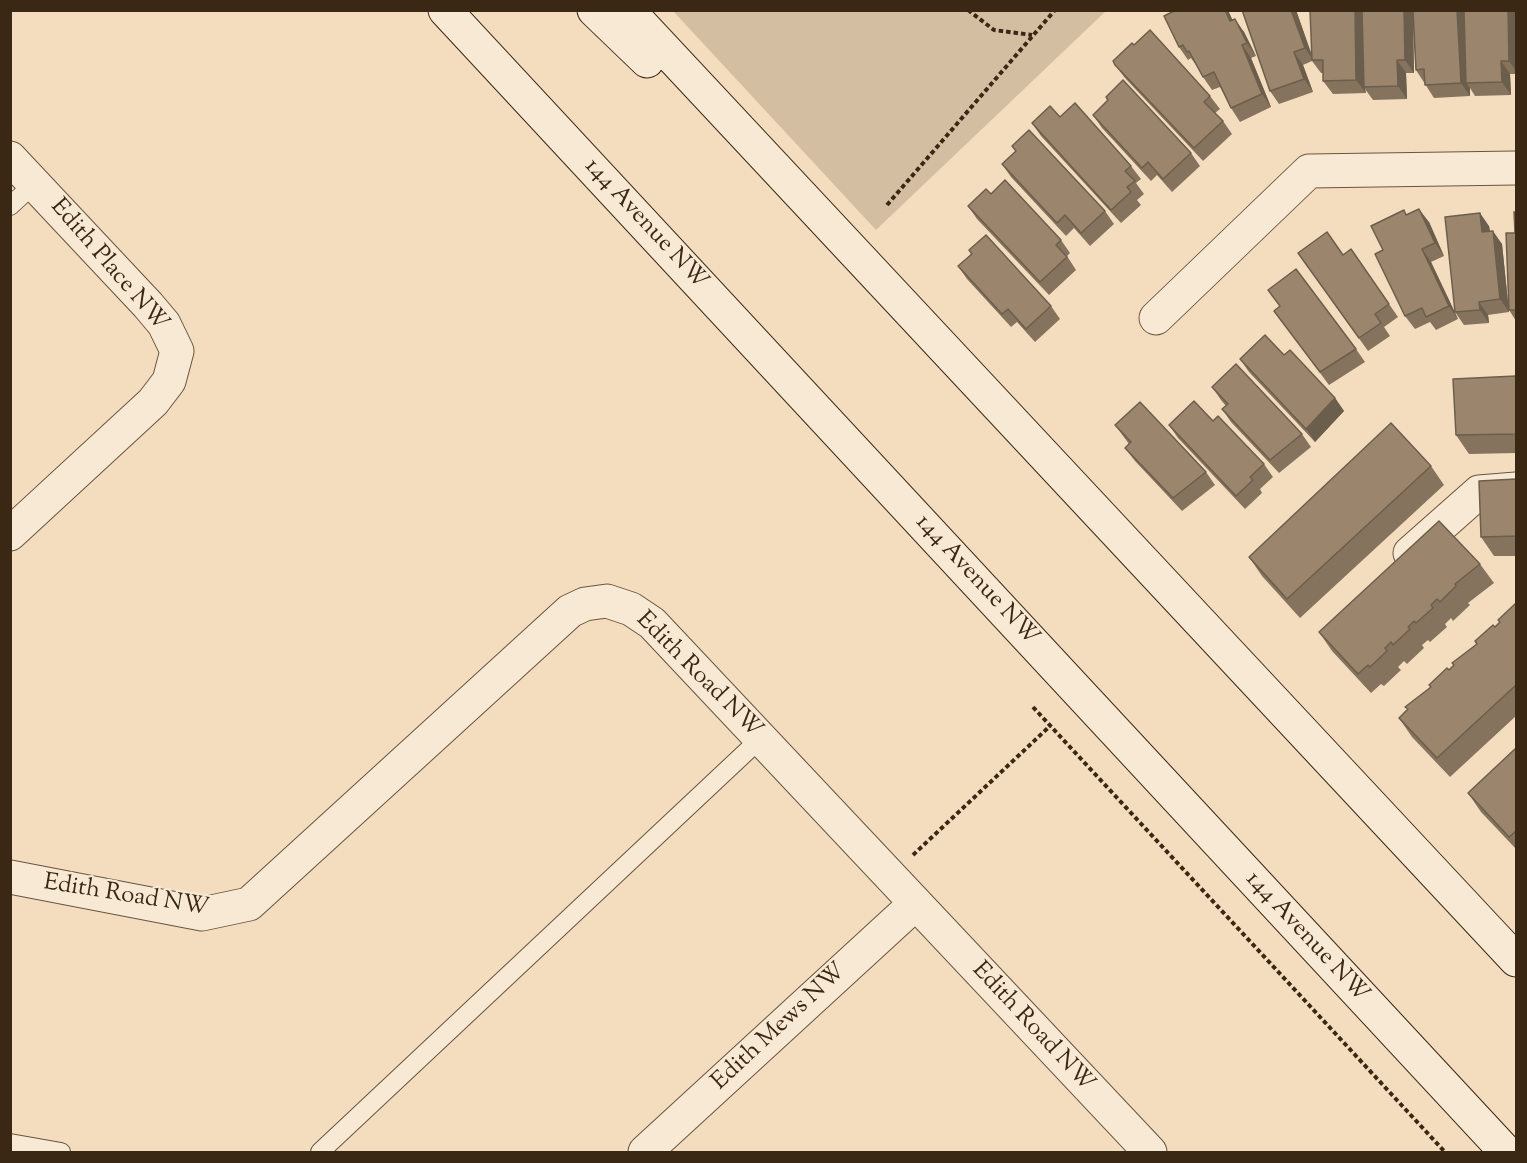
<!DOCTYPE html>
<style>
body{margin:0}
#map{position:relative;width:1527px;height:1163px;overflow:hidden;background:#f4ddbf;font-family:"Sorts Mill Goudy",serif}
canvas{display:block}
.frame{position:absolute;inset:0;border:12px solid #3a2815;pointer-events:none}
</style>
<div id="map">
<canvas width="1527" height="1163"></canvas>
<div class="frame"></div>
</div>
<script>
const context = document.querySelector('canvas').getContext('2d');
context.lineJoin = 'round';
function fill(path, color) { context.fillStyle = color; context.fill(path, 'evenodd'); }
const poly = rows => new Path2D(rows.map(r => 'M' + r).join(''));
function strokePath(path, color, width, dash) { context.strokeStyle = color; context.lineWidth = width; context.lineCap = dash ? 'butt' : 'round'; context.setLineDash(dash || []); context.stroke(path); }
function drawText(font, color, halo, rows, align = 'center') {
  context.font = font + ' "Sorts Mill Goudy",serif'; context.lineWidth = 4.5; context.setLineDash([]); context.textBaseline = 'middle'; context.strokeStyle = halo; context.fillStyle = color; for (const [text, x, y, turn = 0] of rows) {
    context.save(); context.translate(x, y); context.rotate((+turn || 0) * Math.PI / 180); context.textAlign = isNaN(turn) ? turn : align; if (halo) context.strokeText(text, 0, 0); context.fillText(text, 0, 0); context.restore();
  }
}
fill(poly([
 [673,11,1106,11,876,230]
]), '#d4bea2');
const service = poly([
 [10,206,34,184],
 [10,1143,61,1152],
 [320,1152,761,738]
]);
const minor = poly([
 [10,158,148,305,164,324,177,351,169,381,153,402,10,534],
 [1156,318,1309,171,1516,168],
 [1410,553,1479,492,1516,489],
 [10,877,202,914,249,904,570,611,585,604,607,601,631,609,652,623,1150,1152],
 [645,1152,915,904]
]);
const secondary = poly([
 [445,10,1506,1152],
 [594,10,647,61],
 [628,10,1516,960]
]);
strokePath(service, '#685540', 20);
strokePath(minor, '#685540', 35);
strokePath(secondary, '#3a2815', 35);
strokePath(poly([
 [968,10,994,30,1032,35],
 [887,205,1055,10],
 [1033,707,1445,1152],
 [913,855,1050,726]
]), '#3a2815', 4, [4.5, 3]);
strokePath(service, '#f8e9d5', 18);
strokePath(minor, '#f8e9d5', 33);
strokePath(secondary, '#f8e9d5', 33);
fill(poly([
 [1296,10,1311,54,1413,12,1516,10,1516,74,1510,74,1511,95,1475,96,1470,88,1470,96,1434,98,1416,70,1413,26,1414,73,1406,73,1407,99,1373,100,1365,89,1366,93,1333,94,1323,81,1323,73,1321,73,1312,61,1303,65,1313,92,1279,104,1270,91],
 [1233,20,1244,32,1256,56,1251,58,1271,107,1240,122,1231,108,1220,87,1212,90,1203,77,1196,65,1191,58,1188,60,1179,47],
 [1134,45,1210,96,1220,109,1215,113,1223,121,1232,134,1203,161,1125,78,1115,65],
 [1106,97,1191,153,1200,166,1172,192,1157,175,1151,181,1102,128,1093,115,1108,100],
 [1060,117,1131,166,1141,179,1136,183,1144,194,1137,200,1141,205,1121,223,1041,136,1032,123],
 [1012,146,1105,211,1114,224,1090,246,1074,228,1066,236,1011,177,1002,164,1016,151],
 [991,194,1061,240,1070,253,1067,256,1076,270,1049,295,977,219,968,206],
 [1516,212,1516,321,1509,310],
 [1407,215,1429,222,1444,256,1431,262,1458,319,1436,330,1430,322,1415,329,1405,316,1383,250],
 [1489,226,1490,231,1502,244,1509,312,1488,315,1489,323,1464,325,1455,312],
 [1351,249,1398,317,1384,327,1390,336,1368,351,1298,253,1343,255],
 [969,250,1051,306,1060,319,1035,342,1017,322,1011,327,967,279,958,266,971,254],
 [1274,311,1356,349,1365,362,1329,385],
 [1240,359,1335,398,1344,411,1315,442,1249,372],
 [1516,376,1516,453,1469,454,1456,435],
 [1212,387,1302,434,1311,447,1279,473,1231,422,1222,409,1226,406,1221,400],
 [1213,421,1264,464,1273,477,1260,489,1262,493,1245,509,1178,438,1169,425],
 [1115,425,1206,472,1215,485,1182,511,1135,461,1125,448,1129,444],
 [1431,466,1444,485,1300,618,1262,576,1249,557],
 [1516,479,1516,556,1494,556,1481,537],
 [1480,564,1494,583,1468,603,1470,605,1453,621,1451,618,1445,624,1447,627,1430,642,1428,640,1422,645,1424,648,1407,664,1404,661,1398,667,1401,670,1384,686,1381,684,1371,693,1332,651,1319,632],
 [1516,604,1516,716,1450,777,1412,737,1399,718,1500,622],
 [1516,748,1516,849,1481,812,1468,793]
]), '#85735e');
fill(poly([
 [1225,10,1228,10,1239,34,1230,21],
 [1291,10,1296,10,1314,61,1305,48],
 [1355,10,1364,10,1364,87,1365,89,1366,93,1356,80],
 [1404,10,1412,10,1413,13,1414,73,1405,60],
 [1457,10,1466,10,1466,83,1470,88,1470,96,1461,83],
 [1508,10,1516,10,1516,71,1509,61],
 [1235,19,1244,32,1256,56,1247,43],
 [1242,45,1251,58,1271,107,1262,94],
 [1294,52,1303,65,1313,92,1304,79],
 [1397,60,1406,73,1407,99,1398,86],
 [1501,61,1510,74,1511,95,1502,82],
 [1419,209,1429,222,1444,256,1435,243],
 [1480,213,1489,226,1492,245,1482,232],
 [1493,231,1502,244,1509,312,1500,299],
 [1422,249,1431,262,1458,319,1449,306],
 [1479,302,1488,315,1489,323,1480,310],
 [1335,398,1344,411,1315,442,1306,429]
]), '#6c5e4c');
const building = poly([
 [1176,10,1225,10,1230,21,1235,19,1247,43,1242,45,1262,94,1231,108,1214,72,1203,77,1189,51,1187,52,1183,45,1179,47,1164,16,1176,10],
 [1242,10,1291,10,1305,48,1294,52,1304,79,1270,91,1242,10],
 [1310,10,1355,10,1356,80,1323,81,1323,60,1312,60,1310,10],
 [1362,10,1404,10,1405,60,1397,60,1398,86,1364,87,1362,10],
 [1413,10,1457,10,1461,83,1425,85,1424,69,1416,70,1413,10],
 [1464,10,1508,10,1509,61,1501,61,1502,82,1466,83,1464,10],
 [1515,10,1516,10,1516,64,1515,10],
 [1150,30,1210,96,1204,102,1223,121,1194,148,1115,65,1113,61,1132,43,1134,45,1150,30],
 [1123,80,1191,153,1163,179,1148,162,1142,168,1093,115,1108,100,1106,97,1123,80],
 [1075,103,1131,166,1125,171,1135,181,1127,187,1131,192,1111,210,1032,123,1050,106,1060,117,1075,103],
 [1029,130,1105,211,1081,233,1065,215,1057,223,1002,164,1016,151,1012,146,1029,130],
 [1005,180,1061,240,1056,245,1067,257,1040,282,968,206,986,189,991,194,1005,180],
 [1419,209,1435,243,1422,249,1449,306,1426,317,1422,308,1405,316,1375,254,1383,250,1371,226,1404,210,1406,215,1419,209],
 [1514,212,1516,212,1516,310,1509,310,1506,233,1515,233,1514,212],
 [1480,213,1482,232,1493,231,1500,299,1479,302,1480,310,1455,312,1445,217,1480,213],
 [1327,232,1343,255,1351,249,1389,304,1375,314,1381,323,1359,338,1298,253,1327,232],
 [986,235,1051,306,1026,329,1008,309,1002,314,958,266,972,254,969,250,986,235],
 [1296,269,1356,349,1320,372,1274,311,1280,306,1268,290,1296,269],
 [1265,335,1284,355,1290,350,1335,398,1306,429,1240,359,1265,335],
 [1236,364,1302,434,1270,460,1222,409,1228,404,1212,387,1236,364],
 [1516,376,1516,434,1456,435,1453,379,1516,376],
 [1194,401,1213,421,1218,416,1264,464,1250,477,1253,480,1236,496,1169,425,1194,401],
 [1140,402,1206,472,1173,498,1125,448,1131,442,1115,425,1140,402],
 [1391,423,1431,466,1287,599,1249,557,1391,423],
 [1516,479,1516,536,1481,537,1479,481,1516,479],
 [1439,521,1480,564,1455,584,1456,586,1440,602,1437,599,1431,605,1433,608,1416,623,1414,621,1408,627,1410,629,1393,645,1391,642,1385,648,1387,651,1370,667,1368,665,1358,674,1319,632,1439,521],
 [1516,603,1516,685,1437,758,1399,718,1408,709,1405,707,1431,687,1429,685,1447,668,1449,670,1454,665,1452,663,1477,644,1475,641,1493,625,1495,627,1500,622,1498,620,1516,603],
 [1516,748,1516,831,1509,837,1468,793,1516,748]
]);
fill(building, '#9b866d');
strokePath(building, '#6c5e4c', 1.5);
drawText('24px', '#3a2815', '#f8e9d5', [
 ["144 Avenue NW",645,225,47],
 ["Edith Place NW",108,266,49],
 ["144 Avenue NW",976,581,47],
 ["Edith Road NW",698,676,45],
 ["Edith Road NW",126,897,9],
 ["144 Avenue NW",1306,938,47],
 ["Edith Mews NW",780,1028,-43],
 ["Edith Road NW",1032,1028,47]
]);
</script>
